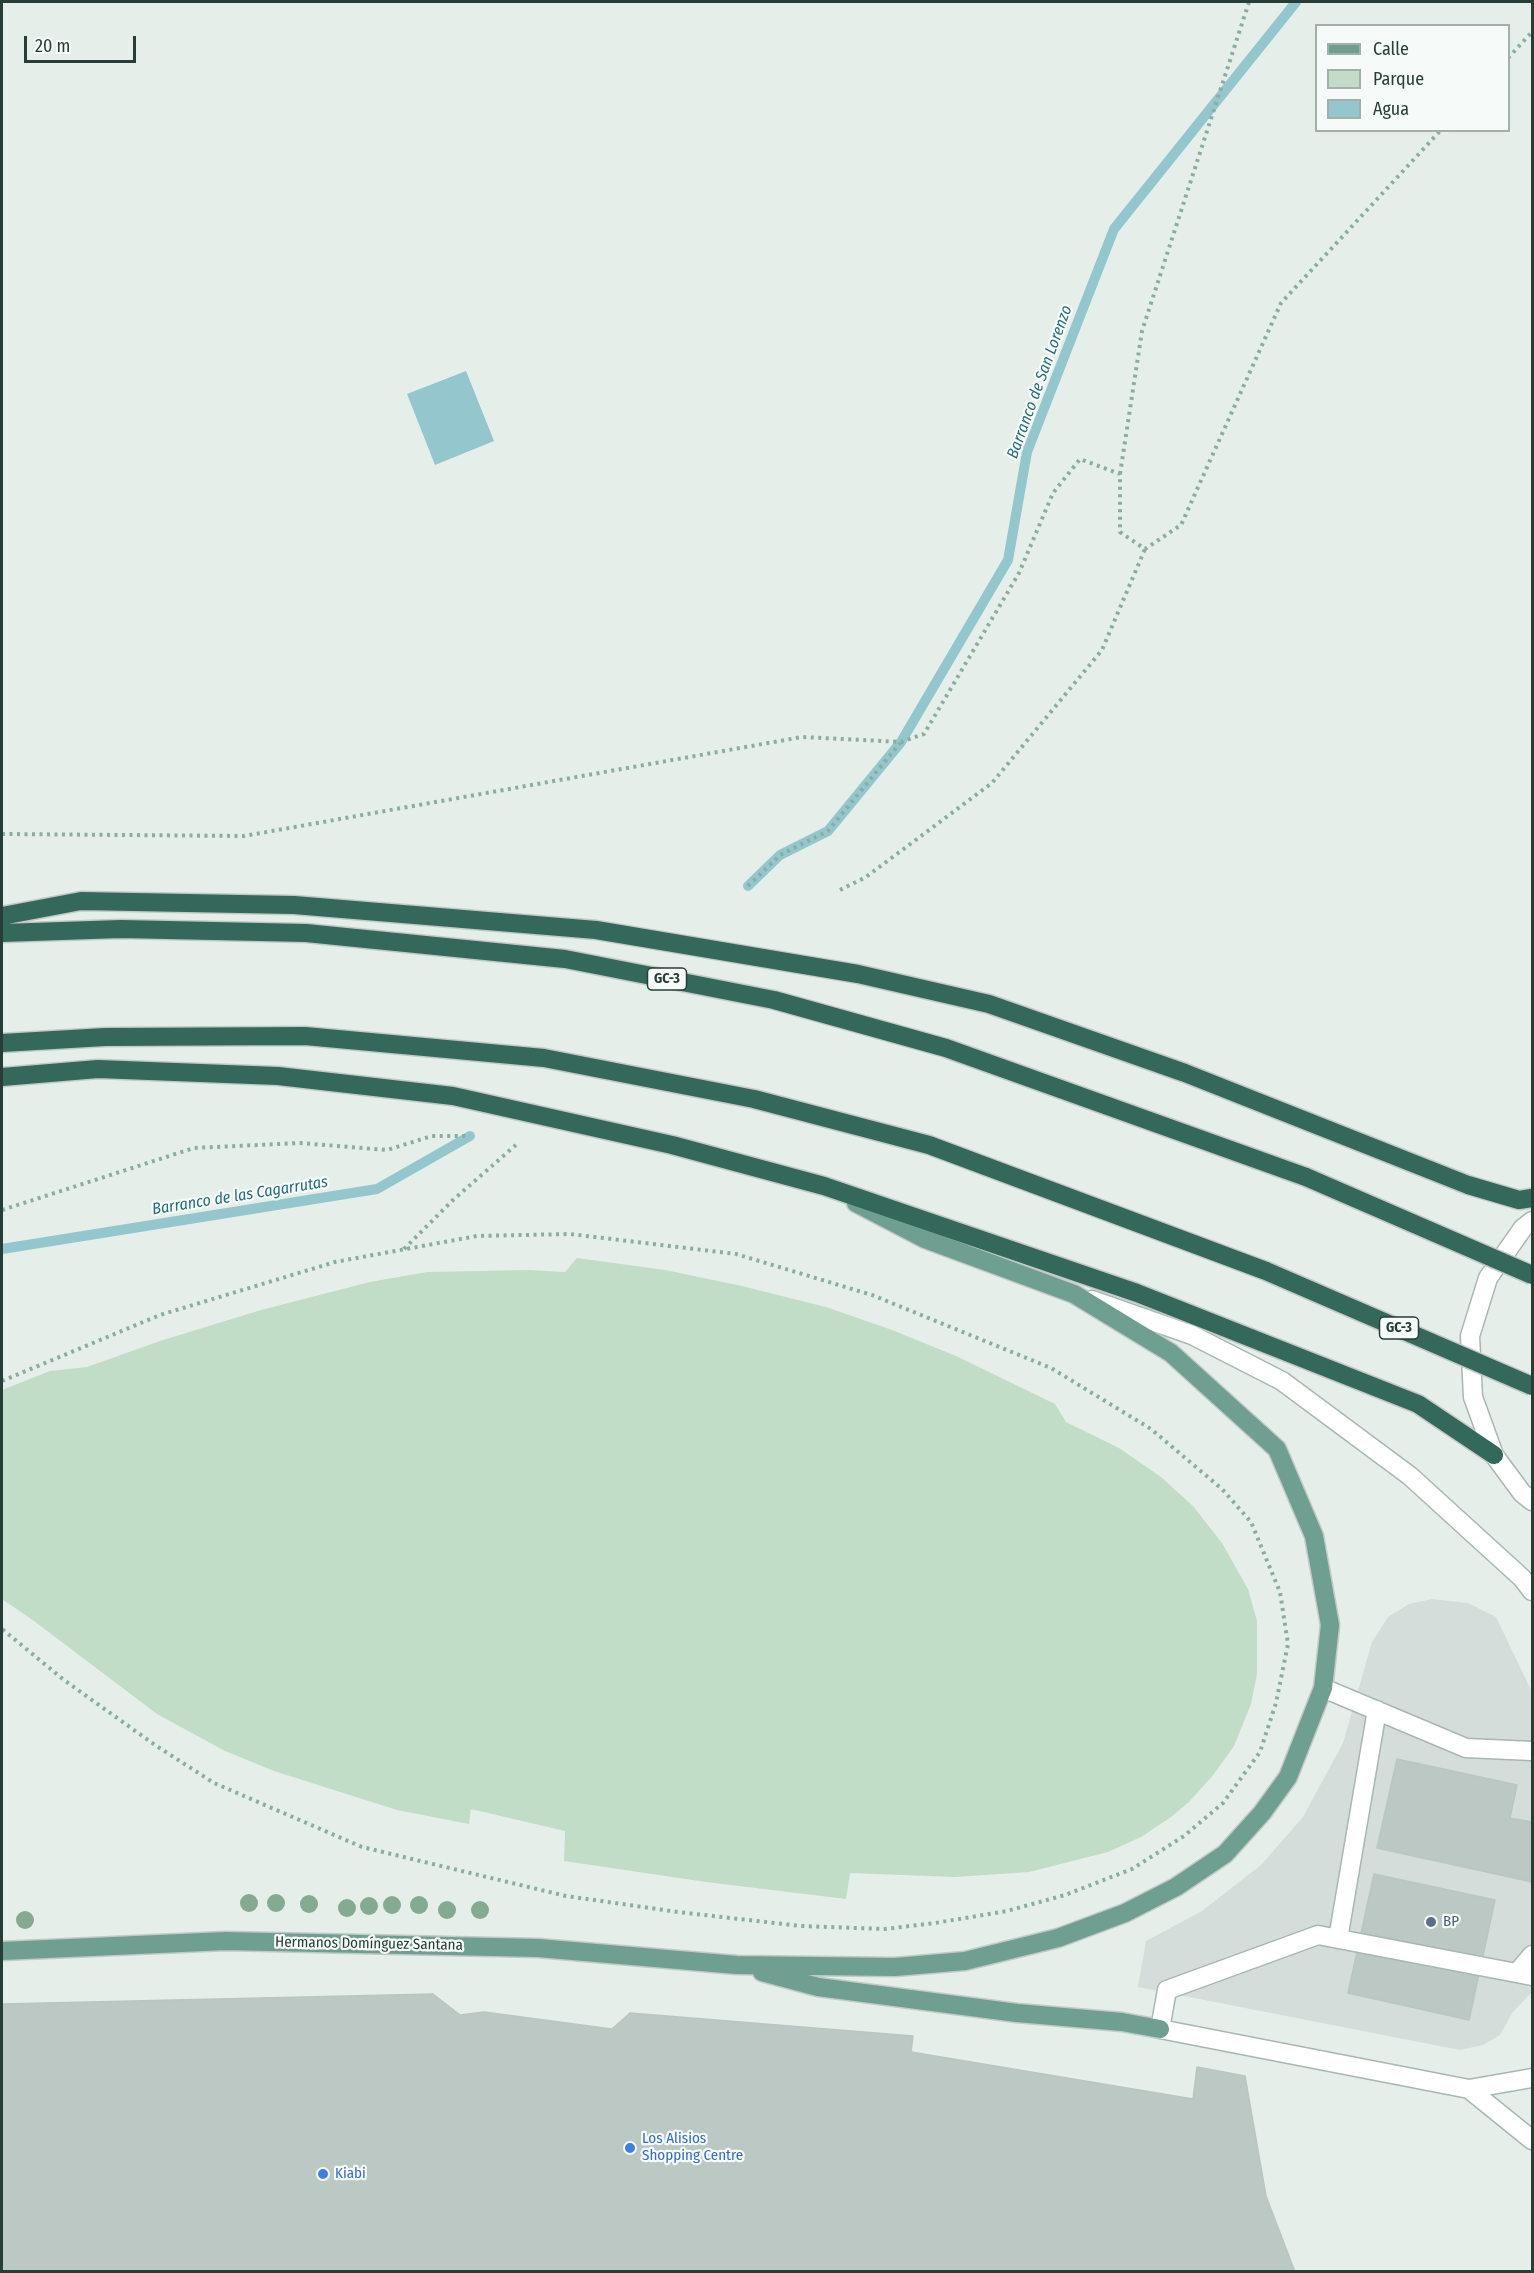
<!DOCTYPE html>
<meta charset="utf-8">
<style>
body{margin:0}
#map{position:relative;width:1534px;height:2273px;overflow:hidden;background:#e6eeea;font-family:"Fira Sans Condensed",sans-serif}
canvas{display:block}
.frame{position:absolute;inset:0;border:3px solid #263e37;pointer-events:none}
.legend{position:absolute;left:1315px;top:24px;width:195px;height:108px;box-sizing:border-box;background:#f6faf8;border:2px solid #a3afab;margin:0;padding:8px 10px;list-style:none;font-size:18px;color:#263e37}
.legend li{display:flex;align-items:center;gap:12px;height:30px}
.legend b{width:30px;border:2px solid #a3afab}
.scale{position:absolute;left:24px;top:36px;width:112px;height:27px;box-sizing:border-box;border:3px solid #263e37;border-top:0;padding-left:8px;font-size:18px;line-height:21px;white-space:nowrap;color:#263e37;-webkit-text-stroke:4px #f6faf8;paint-order:stroke}
</style>
<div id="map">
<canvas width="1534" height="2273"></canvas>
<div class="frame"></div>
<ul class="legend">
<li><b style="height:8px;background:#6f9f90"></b>Calle</li>
<li><b style="height:16px;background:#c1ddc7"></b>Parque</li>
<li><b style="height:16px;background:#93c7cd"></b>Agua</li>
</ul>
<div class="scale">20 m</div>
</div>
<script>
const context = document.querySelector('canvas').getContext('2d');
context.lineJoin = 'round';
function fill(path, color) { context.fillStyle = color; context.fill(path, 'evenodd'); }
const poly = rows => new Path2D(rows.map(r => 'M' + r).join(''));
function strokePath(path, color, width, dash) { context.strokeStyle = color; context.lineWidth = width; context.lineCap = dash ? 'butt' : 'round'; context.setLineDash(dash || []); context.stroke(path); }
function drawText(font, color, halo, rows, align = 'center') {
  context.font = font + ' "Fira Sans Condensed",sans-serif'; context.lineWidth = 4.5; context.setLineDash([]); context.textBaseline = 'middle'; context.strokeStyle = halo; context.fillStyle = color; for (const [text, x, y, turn = 0] of rows) {
    context.save(); context.translate(x, y); context.rotate((+turn || 0) * Math.PI / 180); context.textAlign = isNaN(turn) ? turn : align; if (halo) context.strokeText(text, 0, 0); context.fillText(text, 0, 0); context.restore();
  }
}
fill(poly([
 [1432,1599,1468,1603,1496,1617,1532,1692,1532,1992,1512,2013,1500,2035,1483,2045,1460,2050,1138,1987,1146,1941,1202,1911,1261,1865,1303,1817,1343,1743,1372,1642,1388,1617,1409,1604]
]), '#d4ddd9');
fill(poly([
 [577,1258,665,1270,742,1286,826,1307,892,1330,956,1356,1055,1404,1066,1422,1119,1448,1161,1477,1193,1506,1222,1543,1248,1589,1257,1621,1257,1674,1251,1704,1234,1746,1214,1774,1189,1802,1171,1817,1141,1837,1108,1852,1029,1872,955,1877,850,1873,846,1899,706,1882,564,1861,565,1831,471,1809,469,1824,397,1810,274,1771,225,1751,157,1714,34,1621,2,1599,2,1390,50,1371,87,1367,160,1341,261,1310,370,1282,427,1272,529,1270,565,1272]
]), '#c1ddc7');
fill(poly([
 [466,371,494,441,435,465,407,394]
]), '#93c7cd');
strokePath(poly([
 [748,886,780,855,828,831,901,742,1008,560,1027,452,1114,229,1296,2],
 [2,1249,377,1189,470,1136]
]), '#93c7cd', 10);
const building = poly([
 [1397,1759,1517,1785,1510,1818,1532,1822,1532,1882,1377,1848,1397,1759],
 [1374,1874,1495,1900,1469,2020,1348,1993,1374,1874],
 [433,1994,460,2015,484,2012,612,2029,630,2013,913,2036,911,2052,1193,2099,1197,2067,1245,2076,1266,2196,1295,2272,2,2272,2,2004,433,1994]
]);
fill(building, '#bbc8c3');
strokePath(building, '#b9c7c0', 1.5);
const minor = poly([
 [1532,1221,1523,1228,1488,1278,1470,1336,1473,1397,1494,1455,1522,1493,1532,1501],
 [1092,1300,1192,1335,1282,1381,1410,1476,1522,1578,1532,1591],
 [1323,1688,1466,1748,1532,1751],
 [1338,1939,1377,1710],
 [1517,1973,1532,1955],
 [1532,1976,1318,1935,1167,1990,1160,2029,1469,2089,1532,2078],
 [1469,2089,1532,2140]
]);
const major = poly([
 [2,1951,226,1941,538,1948,737,1965,895,1967,965,1961,1058,1938,1125,1913,1176,1887,1225,1854,1262,1813,1288,1777,1323,1688,1330,1625,1314,1536,1277,1449,1171,1353,1074,1294,925,1239,856,1203],
 [762,1972,818,1987,1017,2013,1122,2022,1160,2029]
]);
const highway = poly([
 [2,916,81,901,294,905,596,930,858,974,989,1004,1185,1073,1468,1185,1519,1200,1532,1198],
 [2,933,121,929,306,933,565,959,774,1000,946,1048,1306,1177],
 [2,1043,105,1037,305,1036,544,1058,754,1099,929,1145,1266,1271],
 [2,1077,98,1069,278,1076,453,1096,672,1145,824,1186,1137,1293,1418,1404,1494,1455]
]);
strokePath(minor, '#a9b6b1', 21);
strokePath(major, '#c2c9c7', 21);
strokePath(highway, '#c2c9c7', 21);
strokePath(poly([
 [1508,58,1532,32],
 [1120,474,1142,331,1249,2],
 [2,834,244,836,802,737,901,742,924,734,1019,573,1053,493,1080,459,1120,474,1120,532,1145,549,1181,525,1281,303,1441,130],
 [748,886,780,855,828,831,900,743],
 [840,890,866,877,992,783,1102,650,1145,549],
 [2,1210,194,1148,300,1143,387,1150,432,1136,470,1136],
 [404,1249,453,1200,517,1144],
 [2,1381,160,1315,335,1262,477,1236,570,1234,736,1254,872,1295,1051,1368,1151,1429,1222,1489,1251,1522,1280,1592,1288,1644,1276,1703,1260,1752,1223,1803,1184,1836,1132,1869,1065,1895,1007,1911,935,1923,885,1929,801,1926,678,1912,566,1896,362,1847,214,1783,155,1745,64,1680,2,1629]
]), '#89aea1', 4, [3, 4.5]);
strokePath(minor, '#fff', 18);
strokePath(major, '#6f9f90', 18);
strokePath(highway, '#34685b', 18);
const highwayBridge = poly([
 [1306,1177,1532,1275],
 [1266,1271,1532,1386]
]);
strokePath(highwayBridge, '#c2c9c7', 21, []);
strokePath(highwayBridge, '#34685b', 18);
context.fillStyle = '#84aa91';
for (const [x, y] of [
 [249,1903],
 [276,1903],
 [309,1904],
 [392,1905],
 [419,1905],
 [369,1906],
 [347,1908],
 [447,1910],
 [480,1910],
 [25,1920]
]) { context.beginPath(); context.arc(x, y, 9, 0, 2 * Math.PI); context.fill(); }
for (const [x, y, r, color] of [
 [1431,1922,6,"#5c6f8a"],
 [630,2148,6,"#3f7fe0"],
 [323,2174,6,"#3f7fe0"]
]) { const dot = new Path2D(); dot.arc(x, y, r, 0, 2 * Math.PI); context.fillStyle = color; context.fill(dot); strokePath(dot, '#f6faf8', 2); }
for (const [x, y, w] of [
 [667,979,39],
 [1399,1328,39]
]) { const box = new Path2D(); box.roundRect(x - w / 2, y - 11, w, 22, 4.5); context.fillStyle = '#f6faf8'; context.fill(box); strokePath(box, '#263e37', 1.5); }
drawText('bold 14px', '#263e37', null, [
 ["GC-3",667,979],
 ["GC-3",1399,1328]
]);
drawText('15px', '#4e5e75', '#f6faf8', [
 ["BP",1443,1922]
], 'left');
drawText('15px', '#263e37', '#f6faf8', [
 ["Hermanos Domínguez Santana",369,1944,1]
]);
drawText('15px', '#366cbe', '#f6faf8', [
 ["Los Alisios",642,2139],
 ["Shopping Centre",642,2156],
 ["Kiabi",335,2174]
], 'left');
drawText('italic 16px', '#256c76', '#f6faf8', [
 ["Barranco de San Lorenzo",1040,382,-70],
 ["Barranco de las Cagarrutas",240,1196,-9]
]);
</script>
